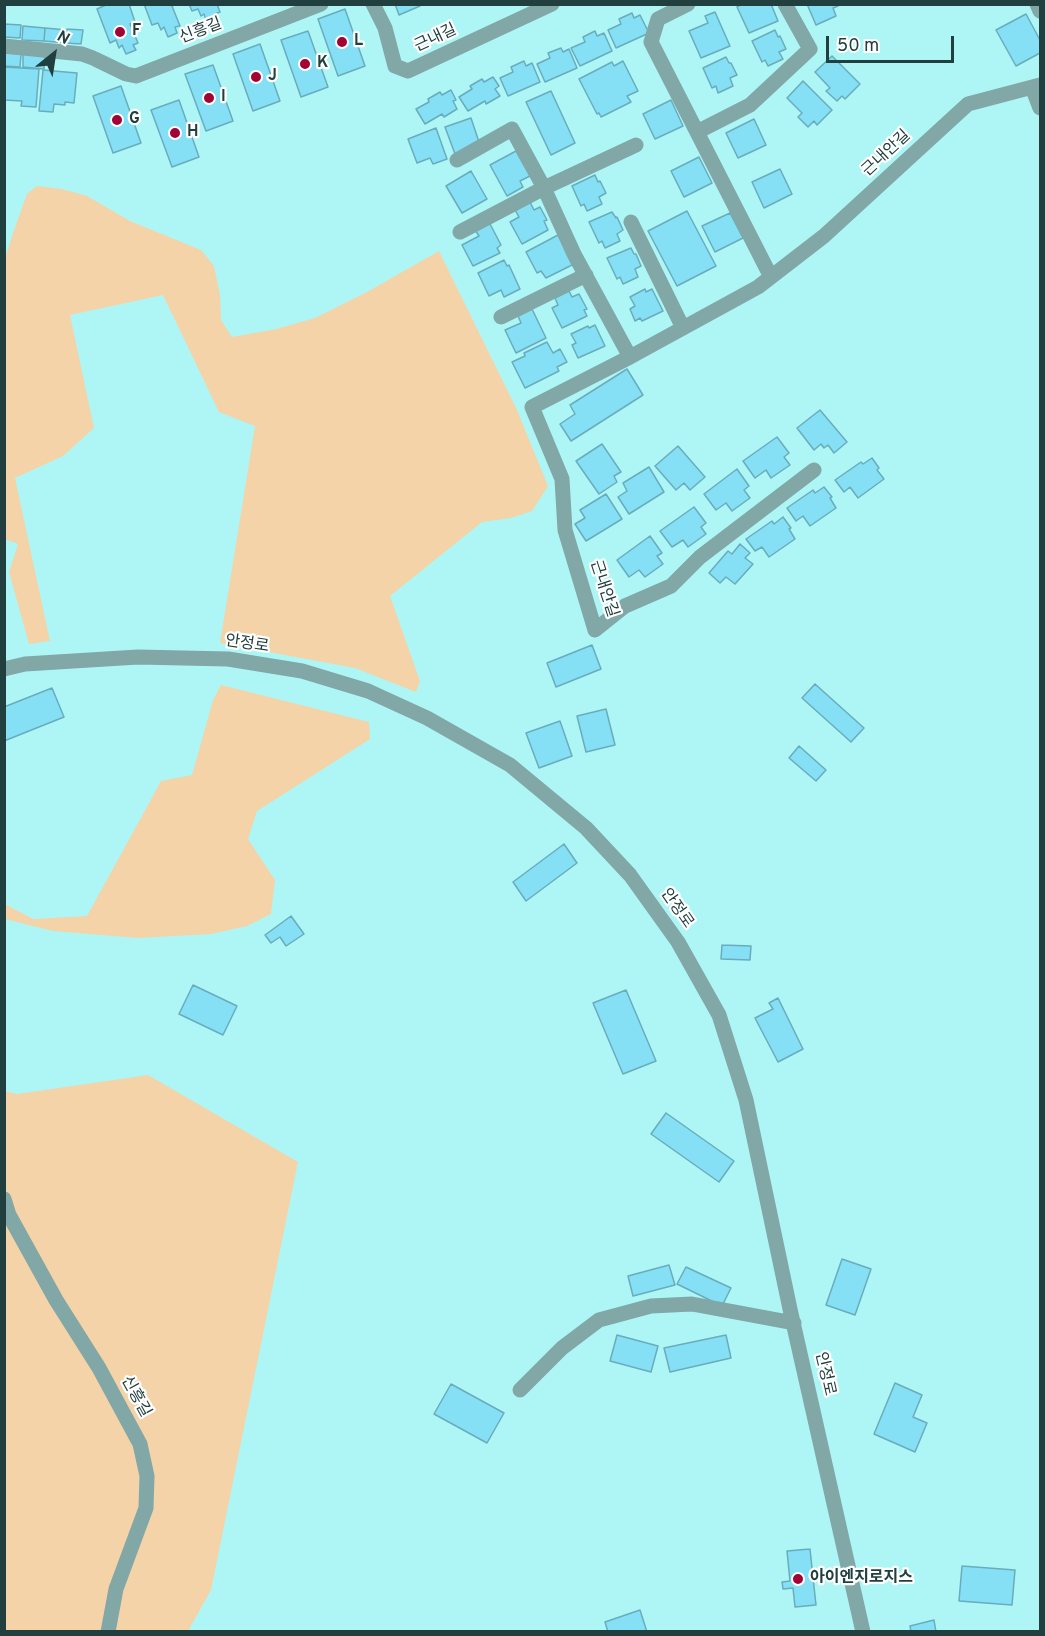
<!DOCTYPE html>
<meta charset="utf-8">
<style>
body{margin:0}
#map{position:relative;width:1045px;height:1636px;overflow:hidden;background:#aef6f5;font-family:Overpass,sans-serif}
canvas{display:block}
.frame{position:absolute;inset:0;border:6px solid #213f3e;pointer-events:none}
.north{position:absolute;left:24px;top:24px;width:60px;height:60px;-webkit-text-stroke:4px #fff;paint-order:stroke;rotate:30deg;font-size:16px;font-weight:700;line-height:24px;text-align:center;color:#213f3e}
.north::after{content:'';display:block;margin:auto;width:21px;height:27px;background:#213f3e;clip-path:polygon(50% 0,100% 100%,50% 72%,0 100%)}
.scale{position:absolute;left:826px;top:36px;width:128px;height:27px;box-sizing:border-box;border:3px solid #213f3e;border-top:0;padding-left:8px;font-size:18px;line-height:21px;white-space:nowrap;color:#213f3e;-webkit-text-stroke:4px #fff;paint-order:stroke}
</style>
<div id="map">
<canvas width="1045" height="1636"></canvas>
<div class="frame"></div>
<div class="north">N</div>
<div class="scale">50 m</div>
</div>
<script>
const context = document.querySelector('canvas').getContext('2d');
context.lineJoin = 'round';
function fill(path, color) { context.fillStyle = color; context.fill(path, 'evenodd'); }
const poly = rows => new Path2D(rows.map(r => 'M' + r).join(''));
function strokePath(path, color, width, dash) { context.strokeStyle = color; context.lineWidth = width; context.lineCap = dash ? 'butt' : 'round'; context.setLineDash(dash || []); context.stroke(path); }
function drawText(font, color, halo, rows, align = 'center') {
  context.font = font + ' Overpass,"Noto Sans KR",sans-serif'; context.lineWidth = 4.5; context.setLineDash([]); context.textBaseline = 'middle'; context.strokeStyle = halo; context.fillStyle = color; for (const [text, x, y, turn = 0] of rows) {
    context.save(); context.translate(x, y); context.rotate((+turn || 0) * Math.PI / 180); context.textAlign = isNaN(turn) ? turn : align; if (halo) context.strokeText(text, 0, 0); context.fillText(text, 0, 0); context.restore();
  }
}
fill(poly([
 [37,186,62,189,87,196,130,221,201,250,214,266,220,295,221,320,232,337,276,329,315,318,367,292,439,251,517,410,548,486,532,511,511,518,482,522,390,596,420,681,416,692,355,668,220,643,255,426,219,412,163,295,70,315,94,428,63,456,15,478,50,641,29,644,9,572,18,544,5,539,4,262,14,230,27,194],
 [221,685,369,722,370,739,257,811,248,839,275,880,271,914,247,926,211,934,138,938,53,931,5,919,5,904,33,919,87,916,161,781,192,775,213,700],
 [148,1075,298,1162,211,1590,188,1631,5,1631,4,1091,17,1094]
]), '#f4d3a8');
const building = poly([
 [108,4,129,4,135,22,130,24,138,43,133,45,136,50,126,54,122,45,119,48,116,40,110,43,97,9,108,4],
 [144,4,177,4,172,6,180,26,175,27,177,33,168,37,164,27,161,30,158,23,152,25,144,4],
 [189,4,217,4,220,12,215,14,217,20,207,23,204,14,201,16,198,9,192,11,189,4],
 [395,4,420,4,420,6,399,15,395,4],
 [742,4,771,4,778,21,749,33,737,7,742,4],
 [807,4,837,4,838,6,833,8,836,16,816,25,807,4],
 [345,9,365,66,338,76,318,19,345,9],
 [715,12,730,46,701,58,689,31,708,23,705,16,715,12],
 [632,13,634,18,640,15,649,33,616,48,608,30,621,24,619,19,632,13],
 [1026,14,1040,40,1040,53,1016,66,996,30,1026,14],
 [4,24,21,25,20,38,4,37,4,24],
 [23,26,45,28,44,41,22,40,23,26],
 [45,28,67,30,66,43,44,41,45,28],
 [67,29,83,30,81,44,66,43,67,29],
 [775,30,778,37,780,36,786,49,779,52,783,59,768,66,765,60,762,62,752,41,775,30],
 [308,31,328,87,301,97,281,40,308,31],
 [595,31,597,36,604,33,612,51,580,66,571,48,585,42,583,37,595,31],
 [260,44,280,101,253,111,233,54,260,44],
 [561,48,563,52,569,49,577,68,545,82,537,64,550,58,548,53,561,48],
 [4,53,21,54,20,67,4,66,4,53],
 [23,54,45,56,44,69,23,67,23,54],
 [832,56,860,84,845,99,842,96,837,101,826,91,830,88,815,72,832,56],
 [726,57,729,63,731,63,737,75,730,78,733,86,718,93,716,86,712,88,703,68,726,57],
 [524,61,526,66,532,63,540,82,508,96,500,78,513,72,511,67,524,61],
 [623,61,638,91,627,96,631,102,601,117,599,113,597,114,579,79,612,62,614,66,623,61],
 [213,65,233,121,206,131,185,74,213,65],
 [4,67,39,69,36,107,21,106,22,101,4,100,4,67],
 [43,70,77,73,74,103,65,102,65,105,54,104,53,112,39,111,43,70],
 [493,77,499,86,495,89,500,96,486,104,485,101,468,111,459,97,472,89,470,86,482,79,484,82,493,77],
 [803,81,832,110,817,125,814,121,808,127,798,117,802,113,787,98,803,81],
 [121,86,141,143,113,153,93,96,121,86],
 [451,90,456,100,453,101,457,109,444,117,442,114,425,124,416,109,429,102,428,99,440,92,442,95,451,90],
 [551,91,575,143,551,155,526,102,551,91],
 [179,100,199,157,172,167,151,110,179,100],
 [671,100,683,126,655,139,643,114,671,100],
 [471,118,480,145,455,154,445,127,471,118],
 [754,119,766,145,738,158,726,133,754,119],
 [436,128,447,159,433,164,430,158,417,163,408,139,436,128],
 [516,151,530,176,520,181,523,187,507,196,490,165,516,151],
 [699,157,712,183,684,197,671,171,699,157],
 [780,169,792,194,764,208,752,182,780,169],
 [471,171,487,199,462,213,446,186,471,171],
 [595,175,598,182,600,181,606,193,599,197,602,204,587,211,584,204,581,206,572,186,595,175],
 [530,202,534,210,540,207,547,220,544,221,548,230,522,244,510,222,519,217,515,210,530,202],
 [687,211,716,266,677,286,648,231,687,211],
 [612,212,616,218,617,217,623,230,617,234,620,241,605,248,602,241,599,243,589,222,612,212],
 [730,213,743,238,715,252,702,226,730,213],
 [489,222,501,245,497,248,500,253,473,266,462,245,479,236,475,230,489,222],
 [558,235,574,264,546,278,541,271,537,273,526,252,558,235],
 [631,248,634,254,636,254,641,266,635,269,638,277,623,284,620,277,617,279,607,258,631,248],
 [504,260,507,266,509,265,520,289,504,297,501,290,489,296,478,273,504,260],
 [645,289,646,292,652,289,663,311,642,321,640,318,635,321,630,309,635,306,630,297,645,289],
 [569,291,572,297,579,294,587,309,584,310,587,316,562,328,552,308,558,305,555,298,569,291],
 [532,309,546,338,516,353,505,330,521,323,518,316,532,309],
 [595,325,605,346,578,358,572,345,576,343,571,334,588,326,589,328,595,325],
 [547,342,553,353,560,349,567,362,557,367,559,371,525,388,512,362,525,356,524,353,547,342],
 [627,369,643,395,571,441,560,424,575,414,570,405,627,369],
 [820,410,847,442,834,453,828,445,824,448,821,444,814,450,797,428,820,410],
 [777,437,789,453,784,457,790,465,771,478,766,470,755,478,743,461,777,437],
 [602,444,621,472,614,476,617,482,599,494,576,461,602,444],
 [678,446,705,477,690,490,684,483,676,490,655,466,678,446],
 [872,458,879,468,877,470,884,479,858,498,850,487,844,492,835,480,861,462,863,464,872,458],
 [649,467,664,492,629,514,618,497,627,491,623,483,649,467],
 [737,469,749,486,744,490,750,498,732,511,726,503,716,510,704,494,737,469],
 [824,487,832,497,830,498,836,508,810,526,803,516,796,521,787,508,813,490,815,493,824,487],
 [606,494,622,519,586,541,575,524,585,518,580,510,606,494],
 [694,507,706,523,701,527,706,534,688,547,683,540,672,547,660,531,694,507],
 [783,517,791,528,789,529,795,539,769,557,762,547,755,551,746,539,772,521,774,524,783,517],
 [650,536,662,553,657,556,663,564,645,577,639,570,629,577,617,560,650,536],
 [740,544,750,553,745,558,753,564,735,584,726,577,720,583,709,573,728,551,732,554,740,544],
 [592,645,601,669,556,687,547,663,592,645],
 [815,684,864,728,851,742,802,698,815,684],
 [52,688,64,717,4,741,4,707,52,688],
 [606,709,615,745,586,752,577,716,606,709],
 [560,721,572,756,539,768,526,733,560,721],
 [799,746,826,770,816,781,789,758,799,746],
 [564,844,577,863,526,901,513,882,564,844],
 [291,916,304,934,286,946,280,937,271,943,265,935,291,916],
 [722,945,751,946,750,960,721,959,722,945],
 [193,985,237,1006,223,1035,179,1014,193,985],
 [626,990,656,1061,623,1074,593,1003,626,990],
 [778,998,803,1049,778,1062,755,1018,773,1009,769,1003,778,998],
 [666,1113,734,1161,719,1182,651,1134,666,1113],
 [842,1259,871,1269,855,1315,826,1305,842,1259],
 [669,1265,675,1285,633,1296,628,1276,669,1265],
 [686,1267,731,1288,722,1306,677,1284,686,1267],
 [617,1335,658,1346,651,1372,610,1361,617,1335],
 [726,1335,731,1358,670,1372,664,1348,726,1335],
 [895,1383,922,1395,913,1417,927,1423,915,1452,874,1434,895,1383],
 [451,1384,504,1413,487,1443,434,1414,451,1384],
 [810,1549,816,1605,795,1607,793,1588,783,1589,782,1582,790,1581,787,1551,810,1549],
 [962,1566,1015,1570,1012,1605,959,1601,962,1566],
 [640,1610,647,1632,608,1632,605,1622,640,1610],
 [934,1620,936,1632,911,1632,910,1626,934,1620]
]);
fill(building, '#85e0f5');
strokePath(building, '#69acbc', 1.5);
strokePath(poly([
 [373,4,385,28,395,66,408,71,552,4],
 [688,4,658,19,651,42,771,277],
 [1037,4,1040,11],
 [4,46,82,54,93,58],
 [95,59,126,74,136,76,321,4],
 [1032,87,1040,108],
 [697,132,750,105,810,49,785,4],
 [457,160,512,129,544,188,574,254,630,357],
 [631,222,683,328],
 [460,232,544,188,636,145],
 [501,317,586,275],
 [814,470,700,557,671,586,625,606,595,630,565,530,562,479,532,407,630,357,758,287,824,236,968,104,1040,85],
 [4,669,25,664,138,657,228,659,302,671,368,691,427,718,510,765,586,828,630,875,678,942,719,1015,746,1100,790,1309,863,1632],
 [4,1199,9,1215,56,1300,99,1368,140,1444,147,1476,146,1508,116,1589,108,1632],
 [520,1390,562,1348,599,1320,651,1306,692,1304,794,1323]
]), '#81a7a6', 15);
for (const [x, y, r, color] of [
 [120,32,6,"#a20235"],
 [342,42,6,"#a20235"],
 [305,64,6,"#a20235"],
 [256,77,6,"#a20235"],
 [209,98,6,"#a20235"],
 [117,120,6,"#a20235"],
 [175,133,6,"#a20235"],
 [798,1579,6,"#a20235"]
]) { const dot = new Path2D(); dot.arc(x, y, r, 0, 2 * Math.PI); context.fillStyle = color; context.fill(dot); strokePath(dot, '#fff', 2); }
drawText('bold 16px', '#213f3e', '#fff', [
 ["F",132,32],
 ["L",354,42],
 ["K",317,64],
 ["J",268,77],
 ["I",221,98],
 ["G",129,120],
 ["H",187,133],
 ["아이엔지로지스",810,1579]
], 'left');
drawText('16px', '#213f3e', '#fff', [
 ["신흥길",201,32,-21],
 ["근내길",436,39,-25],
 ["근내안길",887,154,-43],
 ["근내안길",603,589,72],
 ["안정로",247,645,8],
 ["안정로",676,909,55],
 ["안정로",824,1374,77],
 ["신흥길",135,1397,61]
]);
</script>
